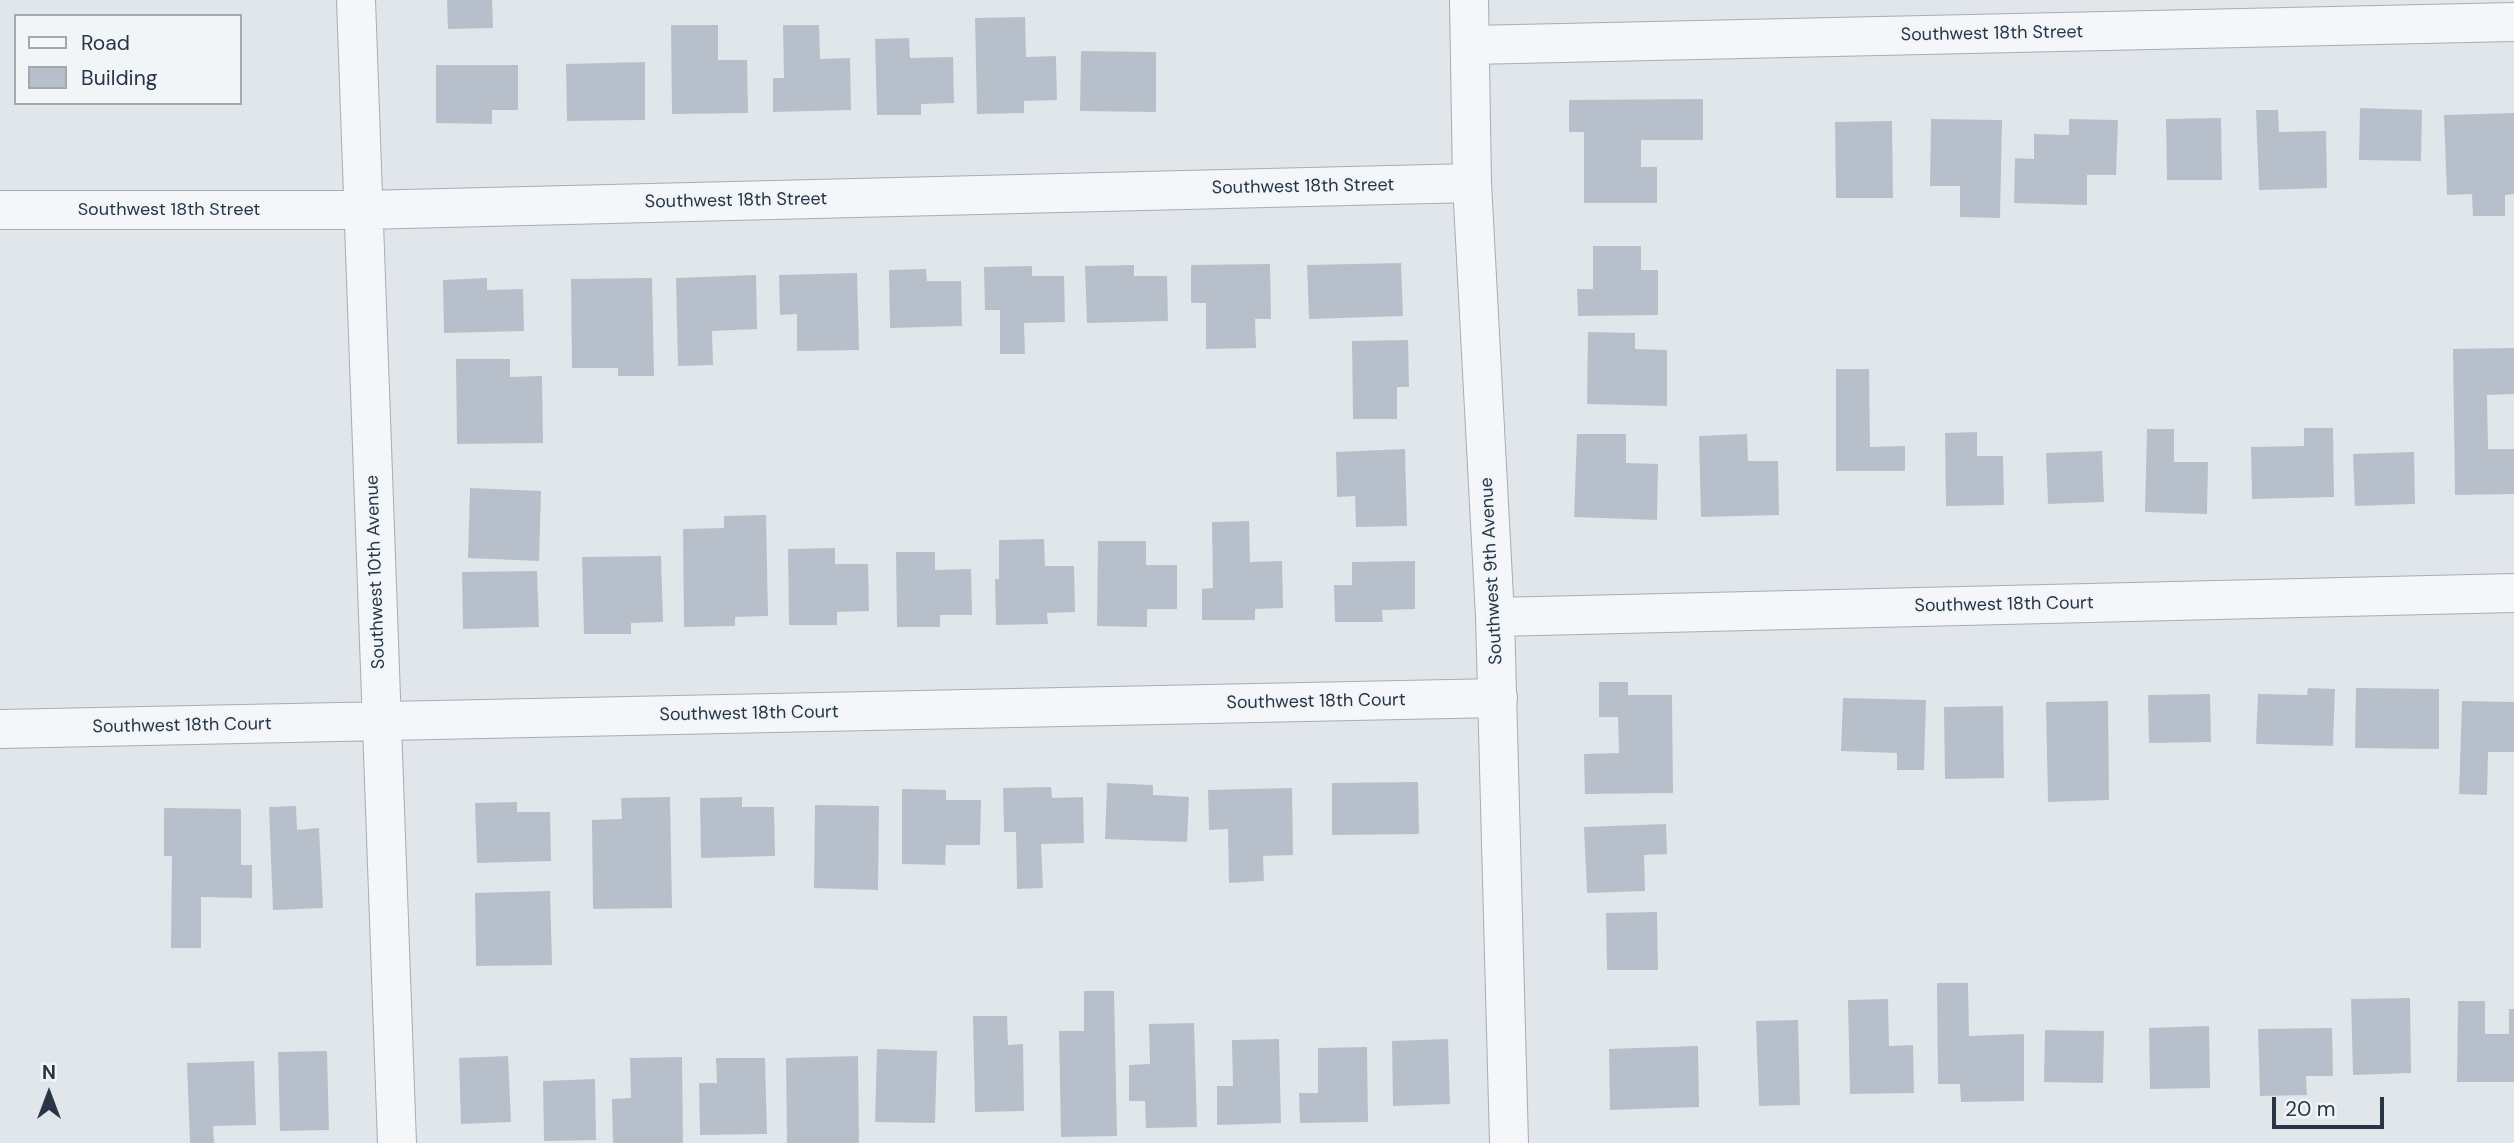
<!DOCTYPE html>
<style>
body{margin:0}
#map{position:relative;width:2514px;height:1143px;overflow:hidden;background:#e1e6eb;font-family:"DM Sans",sans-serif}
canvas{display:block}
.legend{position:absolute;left:14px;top:14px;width:228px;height:91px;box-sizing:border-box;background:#f1f5f8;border:2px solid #a0a8b0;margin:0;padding:9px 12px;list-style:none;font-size:21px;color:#273545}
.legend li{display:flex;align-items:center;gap:14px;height:35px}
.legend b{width:35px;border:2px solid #a0a8b0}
.north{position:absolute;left:14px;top:1059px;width:70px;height:70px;-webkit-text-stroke:5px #f1f5f8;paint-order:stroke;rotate:0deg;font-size:19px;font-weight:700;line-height:28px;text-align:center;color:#273545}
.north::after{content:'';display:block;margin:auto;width:24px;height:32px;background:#273545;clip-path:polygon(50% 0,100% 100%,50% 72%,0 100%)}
.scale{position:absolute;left:2272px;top:1097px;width:112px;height:32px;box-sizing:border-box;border:4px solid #273545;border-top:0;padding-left:9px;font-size:21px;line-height:24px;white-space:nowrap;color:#273545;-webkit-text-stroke:5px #f1f5f8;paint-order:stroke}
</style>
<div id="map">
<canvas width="2514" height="1143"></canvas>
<ul class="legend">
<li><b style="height:9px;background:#f4f6f9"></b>Road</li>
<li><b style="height:19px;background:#b7c0ca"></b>Building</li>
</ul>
<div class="north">N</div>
<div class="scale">20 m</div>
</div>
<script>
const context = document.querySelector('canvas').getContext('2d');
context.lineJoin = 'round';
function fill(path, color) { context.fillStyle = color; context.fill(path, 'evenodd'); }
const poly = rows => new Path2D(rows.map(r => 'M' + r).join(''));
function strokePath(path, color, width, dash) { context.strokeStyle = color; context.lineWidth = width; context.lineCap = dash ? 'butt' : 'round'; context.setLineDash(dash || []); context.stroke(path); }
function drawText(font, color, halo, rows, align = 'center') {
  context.font = font + ' "DM Sans",sans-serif'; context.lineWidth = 5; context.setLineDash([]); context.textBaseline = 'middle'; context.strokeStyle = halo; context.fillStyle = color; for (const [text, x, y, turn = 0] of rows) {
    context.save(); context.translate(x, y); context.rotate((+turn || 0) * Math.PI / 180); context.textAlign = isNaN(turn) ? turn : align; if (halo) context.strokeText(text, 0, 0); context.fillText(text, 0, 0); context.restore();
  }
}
fill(poly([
 [447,0,492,0,493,28,448,29],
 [1025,17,1026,57,1056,56,1057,100,1024,101,1024,113,977,114,975,18],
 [671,25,718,25,718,60,747,60,748,113,672,114],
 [783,25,819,25,820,59,850,58,851,110,773,112,773,78,784,78],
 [909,38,910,58,953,57,954,103,921,104,921,115,877,115,875,39],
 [1081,51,1156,52,1156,112,1080,111],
 [645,62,645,120,567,121,566,64],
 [436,65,518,65,518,110,492,110,492,124,436,123],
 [1703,99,1703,140,1641,140,1641,167,1657,167,1657,203,1584,203,1584,132,1569,132,1569,100],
 [2360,108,2422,110,2421,161,2359,160],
 [2256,110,2278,110,2279,132,2326,131,2327,188,2259,190],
 [2514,113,2514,194,2505,195,2505,216,2473,216,2472,194,2447,195,2444,115],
 [2221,118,2222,180,2167,180,2166,119],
 [1931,119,2002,120,2000,218,1960,217,1960,186,1930,186],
 [2069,119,2118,120,2116,175,2087,175,2087,205,2014,203,2015,158,2034,159,2034,134,2069,135],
 [1892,121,1893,198,1836,198,1835,122],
 [1593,246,1641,246,1641,270,1658,270,1658,315,1578,316,1577,289,1593,289],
 [1401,263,1403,316,1309,319,1307,265],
 [1270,264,1271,319,1255,319,1256,348,1206,349,1206,303,1191,303,1191,265],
 [1134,265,1134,276,1167,276,1168,321,1087,323,1085,266],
 [1032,266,1032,276,1064,276,1065,322,1024,323,1025,354,1000,354,1000,310,985,310,984,267],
 [926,269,927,281,961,281,962,326,890,328,889,270],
 [857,273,859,350,797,351,797,314,780,315,779,275],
 [756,275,757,329,712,331,713,365,678,366,676,278],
 [487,278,487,290,523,289,524,331,444,333,443,280],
 [652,278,654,376,618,376,618,368,572,368,571,279],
 [1588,332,1635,333,1635,349,1667,350,1667,406,1587,404],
 [1408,340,1409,387,1397,387,1397,419,1353,419,1352,341],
 [2514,348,2514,394,2487,395,2488,449,2514,449,2514,494,2455,495,2453,349],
 [456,359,510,359,510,377,542,376,543,443,457,444],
 [1836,369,1869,369,1870,447,1905,446,1905,471,1836,471],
 [2304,428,2333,428,2334,497,2252,499,2251,447,2304,446],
 [2147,429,2174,429,2174,462,2208,462,2207,514,2145,512],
 [1977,432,1977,456,2003,456,2004,505,1946,506,1945,433],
 [1577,434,1626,434,1626,463,1658,464,1657,520,1574,517],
 [1747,434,1748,461,1778,461,1779,515,1701,517,1699,436],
 [1405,449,1407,526,1356,527,1355,496,1337,497,1336,452],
 [2102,451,2104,502,2048,504,2046,453],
 [2414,452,2415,504,2355,506,2353,454],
 [470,488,541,491,539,561,468,558],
 [766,515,768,616,735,617,735,626,684,627,683,529,724,528,724,516],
 [1249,521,1250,562,1282,561,1283,608,1255,609,1255,620,1202,620,1202,589,1213,588,1212,522],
 [1044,539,1045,566,1074,566,1075,612,1047,613,1048,624,996,625,995,579,999,579,999,540],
 [1098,541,1146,541,1146,565,1177,565,1177,609,1147,609,1147,627,1097,626],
 [835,548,835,564,868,564,869,611,837,612,837,625,789,625,788,549],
 [896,552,935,552,935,570,971,569,972,615,940,615,940,627,897,627],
 [661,556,663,622,631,623,631,634,584,634,582,557],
 [1415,561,1415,609,1382,610,1383,622,1335,622,1334,585,1352,585,1352,562],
 [537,571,539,627,463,629,462,572],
 [1599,682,1628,682,1628,695,1672,695,1673,793,1585,794,1584,754,1619,753,1618,717,1599,717],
 [2308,688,2335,689,2333,746,2256,744,2258,694,2307,695],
 [2356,688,2439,689,2439,749,2355,748],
 [2210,694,2211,742,2149,743,2148,695],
 [1843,698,1926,700,1924,770,1897,770,1897,753,1841,751],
 [2108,701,2109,800,2048,802,2046,702],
 [2462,701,2514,702,2514,752,2488,752,2487,795,2459,794],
 [2003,706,2004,778,1945,779,1944,707],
 [1418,782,1419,834,1332,835,1332,783],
 [1107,783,1153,785,1153,795,1189,797,1187,842,1105,839],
 [1051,787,1052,798,1083,797,1084,843,1041,844,1043,888,1017,889,1016,832,1004,832,1003,788],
 [1292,788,1293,855,1263,856,1264,881,1229,883,1228,829,1209,830,1208,790],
 [902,789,946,790,946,800,981,800,980,845,946,845,945,865,902,864],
 [670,797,672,908,593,909,592,820,622,819,621,798],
 [742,797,742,807,774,807,775,856,701,858,700,798],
 [517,802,517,812,550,812,551,861,477,863,475,803],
 [815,805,879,806,878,890,814,888],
 [296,806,297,830,319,828,323,908,273,910,269,807],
 [164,808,241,809,241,865,252,865,252,898,201,897,201,948,171,948,172,856,164,856],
 [1666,824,1667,854,1644,855,1645,891,1587,893,1584,827],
 [550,891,552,965,476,966,475,893],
 [1657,912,1658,970,1607,970,1606,913],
 [1937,983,1968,983,1969,1036,2024,1034,2024,1101,1961,1102,1960,1084,1938,1084],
 [1084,991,1114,991,1117,1136,1061,1137,1059,1031,1084,1031],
 [2410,998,2411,1073,2353,1075,2351,999],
 [1888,999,1889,1046,1913,1045,1914,1093,1850,1094,1848,1000],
 [2458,1001,2485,1001,2485,1034,2509,1034,2509,1009,2514,1009,2514,1082,2457,1082],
 [973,1016,1007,1016,1008,1045,1023,1044,1024,1111,975,1112],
 [1798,1020,1800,1105,1759,1106,1756,1021],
 [1194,1023,1197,1127,1146,1128,1145,1101,1129,1101,1129,1065,1150,1064,1149,1024],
 [2209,1026,2210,1088,2150,1089,2149,1028],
 [2332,1028,2333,1076,2306,1076,2307,1095,2260,1096,2258,1029],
 [2045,1030,2104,1031,2103,1083,2044,1082],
 [1279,1039,1281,1123,1217,1125,1217,1086,1233,1086,1232,1040],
 [1448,1039,1450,1104,1393,1106,1392,1041],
 [1698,1046,1699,1107,1610,1110,1609,1049],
 [1367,1047,1368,1122,1300,1123,1299,1093,1318,1093,1318,1048],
 [877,1049,937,1051,935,1123,875,1122],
 [327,1051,329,1130,280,1131,278,1052],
 [508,1056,511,1122,461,1124,459,1058],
 [858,1056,859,1143,787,1143,786,1058],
 [682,1057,683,1143,613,1143,612,1099,631,1098,630,1058],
 [716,1058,765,1058,767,1134,700,1135,699,1083,717,1083],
 [254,1061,256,1125,213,1126,214,1143,190,1143,187,1063],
 [595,1079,596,1140,544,1141,543,1081]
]), '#b7c0ca');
const minor = poly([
 [356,0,397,1143],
 [1469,0,1472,183,1495,617,1509,1143],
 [1471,45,2514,22],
 [0,210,363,210,1472,183],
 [1495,617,2514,593],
 [0,729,1498,698]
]);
strokePath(minor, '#a5adb6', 40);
strokePath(minor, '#f4f6f9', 38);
drawText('18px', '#273545', '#f1f5f8', [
 ["Southwest 18th Street",1992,34,-1],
 ["Southwest 18th Street",1303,187,-1],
 ["Southwest 18th Street",736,201,-1],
 ["Southwest 18th Street",169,210],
 ["Southwest 9th Avenue",1492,571,-93],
 ["Southwest 10th Avenue",376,572,-92],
 ["Southwest 18th Court",2004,605,-1],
 ["Southwest 18th Court",1316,702,-1],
 ["Southwest 18th Court",749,714,-1],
 ["Southwest 18th Court",182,726,-1]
]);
</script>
